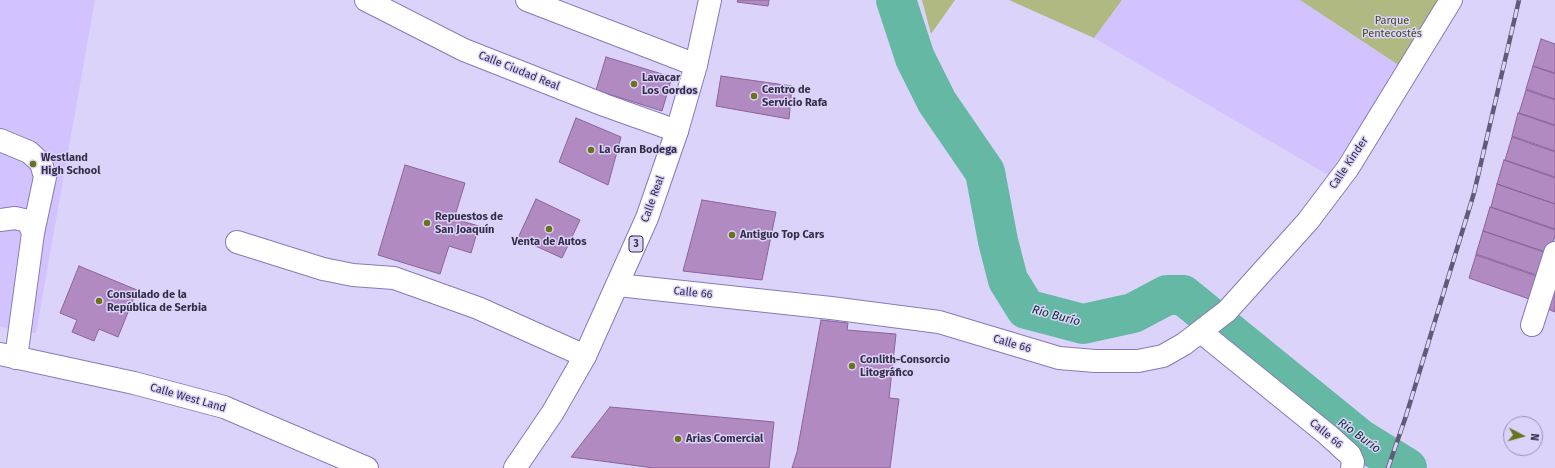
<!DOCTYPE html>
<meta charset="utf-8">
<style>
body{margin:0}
#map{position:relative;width:1555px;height:468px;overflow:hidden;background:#dcd3fb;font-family:"Fira Sans",sans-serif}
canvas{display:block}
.north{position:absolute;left:1503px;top:416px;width:40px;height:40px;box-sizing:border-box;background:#dcd3fb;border:1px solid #9991b3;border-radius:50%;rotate:96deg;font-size:11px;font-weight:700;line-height:16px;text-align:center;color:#352e47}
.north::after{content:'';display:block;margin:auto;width:14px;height:18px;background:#69731c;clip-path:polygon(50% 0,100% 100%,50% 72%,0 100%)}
</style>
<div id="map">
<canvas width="1555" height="468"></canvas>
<div class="north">N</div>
</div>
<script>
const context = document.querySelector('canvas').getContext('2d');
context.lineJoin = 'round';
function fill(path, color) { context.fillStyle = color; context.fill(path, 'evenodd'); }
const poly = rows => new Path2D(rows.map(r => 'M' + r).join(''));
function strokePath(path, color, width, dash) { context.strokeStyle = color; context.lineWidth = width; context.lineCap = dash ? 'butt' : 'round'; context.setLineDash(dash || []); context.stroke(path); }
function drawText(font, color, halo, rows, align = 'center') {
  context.font = font + ' "Fira Sans",sans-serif'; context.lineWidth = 3; context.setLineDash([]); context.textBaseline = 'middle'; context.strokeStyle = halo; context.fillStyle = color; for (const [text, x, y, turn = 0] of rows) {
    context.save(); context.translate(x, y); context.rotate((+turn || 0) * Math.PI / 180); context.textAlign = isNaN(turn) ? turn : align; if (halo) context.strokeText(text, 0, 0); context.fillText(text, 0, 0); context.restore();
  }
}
fill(poly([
 [0,0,95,0,36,333,0,327],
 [1122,0,1300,0,1400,66,1328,175,1094,38]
]), '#d2c3fe');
fill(poly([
 [922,0,955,0,931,34],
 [1009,0,1122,0,1094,38],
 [1300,0,1444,0,1400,66]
]), '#afb981');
strokePath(poly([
 [896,0,915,58,937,102,985,172,998,241,1008,280,1026,309,1083,324,1133,313,1167,295,1183,295,1360,439,1407,468]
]), '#64b8a4', 40);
const building = poly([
 [738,0,769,0,768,6,737,2,738,0],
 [1541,39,1555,44,1555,73,1533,66,1541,39],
 [606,57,672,77,662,111,596,90,606,57],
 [1533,66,1555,74,1555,99,1526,89,1533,66],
 [721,76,792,86,789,119,716,106,721,76],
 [1526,90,1555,100,1555,125,1519,113,1526,90],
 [1518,113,1555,126,1555,151,1512,136,1518,113],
 [576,118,621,137,608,185,559,162,576,118],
 [1512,137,1555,152,1555,177,1505,160,1512,137],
 [1504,160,1555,178,1555,204,1497,184,1504,160],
 [405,165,465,183,454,219,479,226,471,253,449,246,440,274,378,255,405,165],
 [1497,184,1555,204,1555,229,1491,207,1497,184],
 [536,199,580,220,562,258,518,238,536,199],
 [702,200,776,212,762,280,683,271,702,200],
 [1490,207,1555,230,1555,236,1549,253,1483,231,1490,207],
 [1483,231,1549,254,1542,277,1476,254,1483,231],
 [1476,255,1542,278,1535,301,1469,278,1476,255],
 [79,266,137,290,118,337,99,329,94,341,72,332,77,320,60,313,79,266],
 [1555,286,1555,312,1543,307,1555,286],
 [821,320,848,323,847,330,896,334,889,398,899,399,890,468,792,468,797,452,821,320],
 [610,407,774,422,769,468,654,468,571,457,610,407]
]);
fill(building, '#b28ac2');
strokePath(building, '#8a6399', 1);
const minor = poly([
 [366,0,464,50,604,105,677,131],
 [527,0,696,65],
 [0,140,29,152,41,163,45,177,33,233],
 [0,220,15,218,28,221,33,233,16,358],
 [237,242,323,269,353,275,394,278,478,308,585,356],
 [618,285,831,308,939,322,1059,358,1095,361,1138,361,1163,356,1184,344,1227,311,1308,221,1348,168,1451,0],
 [1532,325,1555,253],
 [1201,332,1328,435,1350,455,1353,462,1352,468],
 [0,354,134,383,224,407,367,468]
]);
const major = poly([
 [515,468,553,412,585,356,647,218,677,131,696,65,710,0]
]);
strokePath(minor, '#8979b6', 24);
strokePath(major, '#8979b6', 24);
strokePath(minor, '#fff', 22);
strokePath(major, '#fff', 22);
const rail = poly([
 [1388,468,1406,416,1474,193,1519,0]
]);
strokePath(rail, '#625b78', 4.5);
strokePath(rail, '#dcd3fb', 3, [9]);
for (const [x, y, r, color] of [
 [634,84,4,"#69731c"],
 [754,96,4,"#69731c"],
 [591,150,4,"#69731c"],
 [33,164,4,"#69731c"],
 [427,223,4,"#69731c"],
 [549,229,4,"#69731c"],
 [732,235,4,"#69731c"],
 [99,301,4,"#69731c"],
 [852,366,4,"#69731c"],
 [678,439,4,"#69731c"]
]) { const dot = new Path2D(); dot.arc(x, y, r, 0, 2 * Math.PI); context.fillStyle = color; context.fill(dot); strokePath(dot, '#dcd3fb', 1.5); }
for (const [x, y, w] of [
 [636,244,14]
]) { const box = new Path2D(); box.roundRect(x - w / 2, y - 8, w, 16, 3); context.fillStyle = '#dcd3fb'; context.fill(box); strokePath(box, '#352e47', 1); }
drawText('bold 10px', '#352e47', null, [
 ["3",636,244]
]);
drawText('11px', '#464d1c', '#dcd3fb', [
 ["Parque",1392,21],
 ["Pentecostés",1392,34]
]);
drawText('11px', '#352e47', '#dcd3fb', [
 ["Calle Ciudad Real",519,71,22],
 ["Calle Kinder",1349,163,-56],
 ["Calle Real",653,199,-70],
 ["Calle 66",693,293,6],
 ["Calle 66",1012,344,16],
 ["Calle West Land",188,398,16],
 ["Calle 66",1326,434,40]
]);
drawText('bold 11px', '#352e47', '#dcd3fb', [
 ["Lavacar",642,78],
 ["Los Gordos",642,91],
 ["Centro de",762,90],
 ["Servicio Rafa",762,103],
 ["La Gran Bodega",599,150],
 ["Westland",41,158],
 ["High School",41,171],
 ["Repuestos de",435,217],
 ["San Joaquín",435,230],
 ["Antiguo Top Cars",740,235],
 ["Venta de Autos",549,242,"center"],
 ["Consulado de la",107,295],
 ["República de Serbia",107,308],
 ["Conlith-Consorcio",860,360],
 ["Litográfico",860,373],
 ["Arias Comercial",686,439]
], 'left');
drawText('italic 12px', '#073129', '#dcd3fb', [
 ["Río Burío",1056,316,15],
 ["Río Burío",1359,436,36]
]);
</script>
